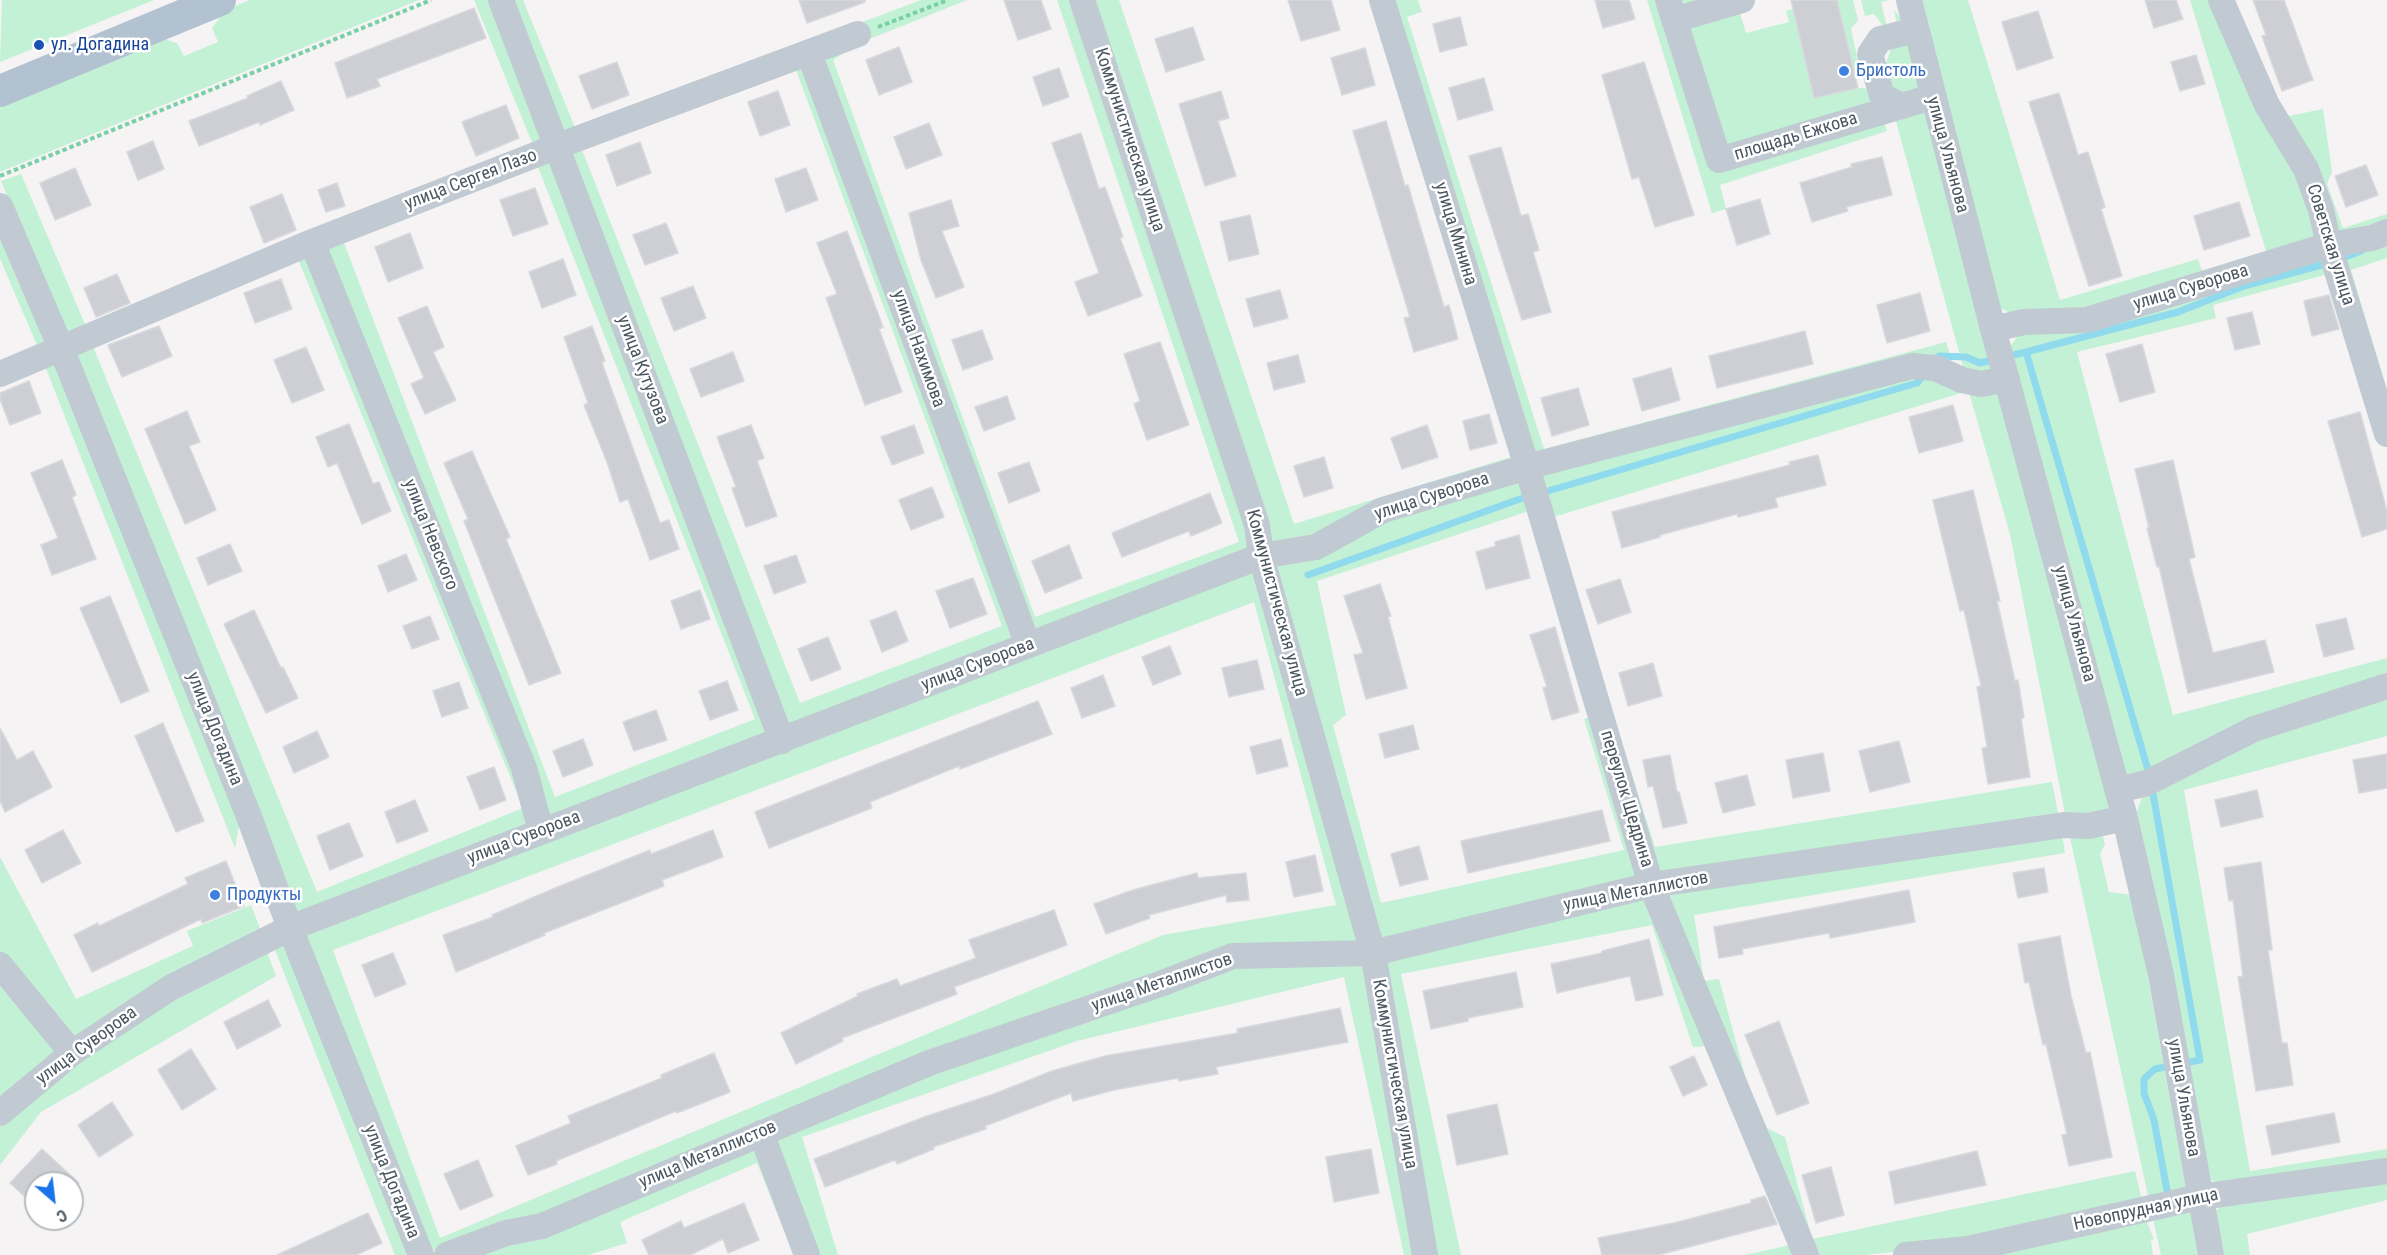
<!DOCTYPE html>
<meta charset="utf-8">
<style>
body{margin:0}
#map{position:relative;width:2387px;height:1255px;overflow:hidden;background:#f5f3f3;font-family:"Roboto Condensed",sans-serif}
canvas{display:block}
.north{position:absolute;left:24px;top:1171px;width:60px;height:60px;box-sizing:border-box;background:#fff;border:2px solid #b7bbc0;border-radius:50%;rotate:152deg;font-size:16px;font-weight:700;line-height:24px;text-align:center;color:#4a5661}
.north::after{content:'';display:block;margin:auto;width:21px;height:27px;background:#1a73e8;clip-path:polygon(50% 0,100% 100%,50% 72%,0 100%)}
</style>
<div id="map">
<canvas width="2387" height="1255"></canvas>
<div class="north">С</div>
</div>
<script>
const context = document.querySelector('canvas').getContext('2d');
context.lineJoin = 'round';
function fill(path, color) { context.fillStyle = color; context.fill(path, 'evenodd'); }
const poly = rows => new Path2D(rows.map(r => 'M' + r).join(''));
function strokePath(path, color, width, dash) { context.strokeStyle = color; context.lineWidth = width; context.lineCap = dash ? 'butt' : 'round'; context.setLineDash(dash || []); context.stroke(path); }
function drawText(font, color, halo, rows, align = 'center') {
  context.font = font + ' "Roboto Condensed",sans-serif'; context.lineWidth = 5; context.setLineDash([]); context.textBaseline = 'middle'; context.strokeStyle = halo; context.fillStyle = color; for (const [text, x, y, turn = 0] of rows) {
    context.save(); context.translate(x, y); context.rotate((+turn || 0) * Math.PI / 180); context.textAlign = isNaN(turn) ? turn : align; if (halo) context.strokeText(text, 0, 0); context.fillText(text, 0, 0); context.restore();
  }
}
fill(poly([
 [2,0,154,0,0,62],
 [250,0,419,0,0,172,0,103,159,38,177,43,184,56,218,42,212,28,225,10],
 [474,0,496,0,551,144,535,150],
 [508,0,523,0,576,130,921,0,967,0,862,42,833,60,1035,617,1239,542,1057,0,1074,0,1254,552,1029,638,814,56,562,139],
 [1088,0,1119,0,1294,524,1511,457,1520,464,1313,542,1266,549],
 [1387,0,1418,0,1422,12,1407,17,1544,449,1946,342,1955,371,1937,364,1532,461],
 [1647,0,1736,0,1746,33,1789,22,1786,11,1793,9,1814,98,1858,88,1865,88,1878,101,1887,131,1720,185,1726,209,1712,213],
 [1837,0,1853,0,1858,20,1851,29,1860,71,1855,76],
 [1861,0,1889,0,1881,2,1887,27,1897,24,1894,10,1905,23,1887,31,1874,14,1865,16],
 [1920,0,1968,0,2060,300,2198,259,2202,271,2266,251,2190,0,2215,0,2302,172,2322,240,2085,315,2022,314,2008,312,1997,306],
 [1893,44,1910,44,1921,92,1899,98,1881,76],
 [807,59,1021,640,784,733,566,148],
 [796,70,1002,626,800,703,582,150],
 [2272,102,2289,116,2323,109,2332,172,2327,184,2343,228,2387,214,2387,227,2332,240],
 [1924,108,1995,373,1965,374,1894,114],
 [554,153,776,737,543,824,319,245],
 [538,167,755,719,555,797,344,243],
 [21,174,88,331,67,341,1,181],
 [0,226,51,347,40,352,0,259],
 [2387,237,2387,258,2351,270,2387,390,2387,423,2333,250],
 [309,249,521,771,533,828,305,917,294,912,71,349],
 [298,259,523,808,317,892,92,344],
 [2326,252,2332,273,2213,305,2216,318,2077,352,2173,715,2387,658,2387,681,2135,778,2125,773,2009,348,2020,333],
 [55,356,240,820,235,848,43,361],
 [1912,373,1932,374,1961,393,1550,518,1655,847,2052,782,2059,818,1653,879,1534,473],
 [1968,389,1999,392,2111,807,2090,817,2066,819,2010,534],
 [1520,476,1646,881,1389,942,1377,938,1265,562,1383,516],
 [1529,511,1592,716,1584,719,1624,850,1381,903,1333,725,1346,715,1317,581],
 [1258,565,1364,942,1232,949,539,1220,438,1252,428,1247,305,939,313,926],
 [1254,602,1336,905,1163,935,440,1238,333,950],
 [2387,695,2387,736,2184,790,2250,1171,2387,1149,2387,1165,2224,1186,2208,1179,2154,889,2137,811,2142,797,2185,771,2257,734],
 [2062,833,2065,853,1694,915,1704,981,1719,979,1747,1083,1765,1127,1785,1137,1812,1239,2135,1171,2148,1225,2154,1239,2151,1240,2153,1255,1954,1255,1971,1244,1864,1255,1811,1255,1656,890],
 [2069,833,2102,833,2105,844,2100,854,2109,892,2133,895,2198,1255,2161,1255],
 [0,857,76,999,193,946,187,931,251,905,263,936,73,1046,0,957],
 [1650,891,1709,1046,1693,1047,1652,925,1401,974,1461,1255,1432,1255,1381,966,1390,954],
 [273,945,288,946,408,1255,395,1255],
 [266,949,276,976,41,1112,0,1165,0,1124,77,1059,176,993],
 [1361,957,1419,1255,1404,1255,1344,977,1077,1041,802,1137,838,1255,811,1255,767,1138,1235,961],
 [0,973,65,1052,0,1106],
 [758,1143,794,1255,757,1163,620,1222,627,1243,588,1255,472,1255],
 [2387,1179,2387,1200,2247,1234,2250,1255,2222,1255,2214,1211,2229,1202],
 [1790,1245,1801,1255,1745,1255]
]), '#c3f1d5');
strokePath(poly([
 [2026,352,2150,777],
 [1934,362,1939,356,1966,357,1980,363,2026,352,2178,312,2244,286,2329,263,2361,251],
 [1308,575,1517,500,1917,383,1925,373],
 [2152,788,2200,1060,2155,1069,2144,1079,2144,1093,2154,1120,2168,1196,2166,1199]
]), '#90daee', 7);
const building = poly([
 [799,0,865,0,865,2,807,23,799,0],
 [1004,0,1041,0,1051,29,1018,40,1004,0],
 [1288,0,1331,0,1340,30,1301,41,1288,0],
 [1595,0,1629,0,1635,19,1603,28,1595,0],
 [1791,0,1837,0,1858,88,1814,98,1791,0],
 [2145,0,2176,0,2183,19,2154,28,2145,0],
 [2253,0,2284,0,2313,80,2282,91,2262,36,2266,35,2253,0],
 [474,8,486,38,377,79,380,86,347,98,335,63,474,8],
 [2038,11,2053,58,2017,70,2002,22,2038,11],
 [1460,17,1467,45,1440,52,1433,24,1460,17],
 [1193,27,1204,60,1166,72,1155,39,1193,27],
 [899,47,912,82,879,95,866,60,899,47],
 [1365,48,1375,85,1342,95,1331,58,1365,48],
 [2196,55,2205,84,2180,91,2171,62,2196,55],
 [617,62,629,95,592,109,579,76,617,62],
 [1644,62,1694,215,1655,227,1639,177,1632,179,1602,75,1644,62],
 [1059,68,1069,97,1043,106,1033,77,1059,68],
 [1484,78,1493,110,1458,120,1449,88,1484,78],
 [281,81,294,110,260,125,259,122,199,146,189,121,248,98,247,96,281,81],
 [778,91,790,125,760,136,748,102,778,91],
 [1221,91,1229,118,1218,121,1236,176,1205,186,1179,104,1221,91],
 [2059,93,2078,155,2088,152,2105,207,2101,209,2122,276,2089,286,2029,102,2059,93],
 [506,105,519,138,476,156,462,122,506,105],
 [1386,121,1405,186,1408,185,1444,307,1449,305,1458,339,1414,352,1404,318,1410,317,1353,131,1386,121],
 [929,123,942,155,906,169,894,137,929,123],
 [1081,133,1099,189,1105,187,1123,237,1120,238,1142,296,1088,316,1075,282,1099,273,1052,143,1081,133],
 [153,141,164,169,138,180,127,152,153,141],
 [640,142,651,173,617,186,606,155,640,142],
 [1501,147,1521,216,1528,214,1539,250,1533,252,1551,312,1522,320,1469,156,1501,147],
 [1882,157,1892,195,1846,207,1848,211,1812,222,1800,183,1852,167,1851,164,1882,157],
 [2366,165,2378,195,2346,207,2335,176,2366,165],
 [75,168,91,205,55,220,40,183,75,168],
 [806,168,818,200,786,212,775,179,806,168],
 [337,183,345,206,326,212,318,190,337,183],
 [535,188,548,224,513,236,500,200,535,188],
 [282,194,296,230,264,243,250,207,282,194],
 [1760,199,1770,234,1737,245,1726,209,1760,199],
 [951,200,959,226,942,231,964,287,936,298,921,260,909,213,951,200],
 [2239,202,2250,236,2204,250,2194,216,2239,202],
 [1250,215,1259,254,1229,261,1220,222,1250,215],
 [666,223,678,253,645,265,633,235,666,223],
 [847,231,883,327,879,329,902,392,865,405,826,298,837,294,817,243,847,231],
 [410,233,423,268,388,282,375,247,410,233],
 [563,259,576,295,542,308,529,272,563,259],
 [117,274,130,303,96,317,84,288,117,274],
 [281,279,292,309,255,323,244,293,281,279],
 [693,286,706,318,674,331,661,298,693,286],
 [1280,290,1288,318,1254,327,1246,299,1280,290],
 [1920,293,1930,331,1887,343,1877,305,1920,293],
 [2329,295,2339,329,2312,336,2304,301,2329,295],
 [427,306,444,347,433,352,456,400,425,414,411,384,424,378,398,318,427,306],
 [2252,312,2260,344,2235,350,2227,318,2252,312],
 [159,326,172,356,122,377,108,345,159,326],
 [592,326,605,361,602,363,660,523,669,520,679,549,650,560,628,499,620,502,607,462,584,405,588,403,564,337,592,326],
 [982,330,993,359,963,370,952,340,982,330],
 [1805,331,1813,364,1717,388,1709,356,1805,331],
 [1160,342,1189,425,1147,440,1134,404,1140,401,1124,354,1160,342],
 [2142,344,2155,392,2120,402,2106,354,2142,344],
 [306,347,324,390,292,403,274,360,306,347],
 [733,352,744,381,701,397,690,369,733,352],
 [1298,355,1305,382,1274,390,1267,363,1298,355],
 [1671,368,1680,400,1642,411,1633,379,1671,368],
 [29,381,41,413,10,425,0,399,0,393,29,381],
 [1578,388,1589,425,1552,436,1541,398,1578,388],
 [1007,396,1015,419,984,431,975,407,1007,396],
 [1953,405,1963,441,1919,453,1909,417,1953,405],
 [187,411,200,442,189,446,216,510,185,524,145,429,187,411],
 [2360,412,2387,511,2387,529,2362,537,2328,421,2360,412],
 [1489,414,1497,443,1470,450,1463,421,1489,414],
 [349,424,373,484,379,482,391,511,362,524,337,463,328,467,316,437,349,424],
 [751,425,764,458,757,461,777,516,746,527,732,488,736,487,717,437,751,425],
 [914,425,924,453,892,465,881,437,914,425],
 [1427,425,1438,457,1402,469,1391,438,1427,425],
 [472,451,510,537,506,539,561,673,529,685,464,521,468,519,444,463,472,451],
 [1818,455,1826,485,1775,498,1778,507,1738,517,1737,514,1660,535,1660,537,1622,548,1612,512,1790,465,1789,462,1818,455],
 [1324,457,1333,488,1304,497,1294,466,1324,457],
 [62,460,76,495,72,497,96,559,52,575,41,545,58,538,31,473,62,460],
 [2173,460,2195,557,2189,559,2213,653,2265,640,2274,672,2188,693,2159,566,2157,567,2147,528,2149,528,2135,469,2173,460],
 [1029,462,1040,491,1009,503,998,473,1029,462],
 [932,487,944,517,911,530,899,500,932,487],
 [1973,490,2000,601,1997,601,2015,681,2018,680,2024,718,2021,718,2030,777,1988,784,1982,748,1987,747,1977,687,1981,686,1964,610,1960,611,1933,500,1973,490],
 [1210,493,1222,523,1191,536,1189,531,1122,557,1112,533,1210,493],
 [1519,535,1530,578,1486,589,1476,552,1496,546,1495,542,1519,535],
 [230,544,242,571,208,585,197,558,230,544],
 [1069,545,1082,578,1045,593,1032,561,1069,545],
 [406,554,417,580,388,592,378,566,406,554],
 [796,555,806,582,774,594,764,566,796,555],
 [973,578,987,614,950,628,936,591,973,578],
 [1620,579,1631,612,1598,624,1586,590,1620,579],
 [1380,584,1391,616,1388,617,1407,688,1366,699,1354,655,1363,653,1344,596,1380,584],
 [700,590,710,619,681,629,671,601,700,590],
 [110,596,149,691,121,703,80,608,110,596],
 [254,610,281,668,283,667,298,698,266,713,224,624,254,610],
 [896,611,908,641,882,652,870,621,896,611],
 [430,616,439,639,412,649,403,626,430,616],
 [2346,618,2354,649,2324,657,2316,625,2346,618],
 [1555,627,1579,712,1552,720,1543,688,1547,687,1530,635,1555,627],
 [828,637,841,669,811,681,798,649,828,637],
 [1170,646,1181,674,1153,685,1142,657,1170,646],
 [1257,660,1264,689,1229,697,1222,668,1257,660],
 [1653,663,1662,696,1628,706,1619,673,1653,663],
 [1103,675,1115,706,1082,718,1071,688,1103,675],
 [727,681,738,710,710,720,699,691,727,681],
 [459,682,468,708,442,717,433,691,459,682],
 [1038,701,1052,734,960,769,959,766,870,802,872,808,769,848,755,812,1038,701],
 [656,710,667,740,634,751,623,722,656,710],
 [163,723,204,821,176,832,135,736,163,723],
 [1413,725,1419,749,1385,758,1379,734,1413,725],
 [0,728,17,760,33,751,52,787,5,812,0,801,0,728],
 [317,731,329,757,294,773,283,747,317,731],
 [583,739,593,765,563,777,553,751,583,739],
 [1281,739,1288,766,1257,774,1250,747,1281,739],
 [1899,741,1910,782,1870,792,1859,751,1899,741],
 [1823,753,1830,791,1793,798,1786,760,1823,753],
 [2387,754,2387,788,2359,793,2353,760,2387,754],
 [1670,755,1677,792,1679,792,1687,823,1663,828,1653,786,1648,787,1643,760,1670,755],
 [494,767,506,800,480,810,467,777,494,767],
 [1747,775,1755,805,1723,813,1715,783,1747,775],
 [2257,790,2263,817,2221,827,2215,800,2257,790],
 [415,800,428,831,397,843,385,812,415,800],
 [1602,810,1610,841,1468,873,1461,841,1602,810],
 [349,823,363,856,330,870,317,836,349,823],
 [63,830,81,863,42,883,25,850,63,830],
 [713,830,723,857,662,880,664,886,544,933,545,935,456,972,443,935,493,917,492,915,560,886,650,850,651,854,713,830],
 [1419,846,1428,879,1400,886,1391,854,1419,846],
 [1315,855,1323,891,1294,897,1286,862,1315,855],
 [226,861,244,906,202,923,201,919,92,972,74,935,98,923,99,926,188,884,185,878,226,861],
 [2261,862,2272,950,2268,950,2282,1043,2287,1043,2293,1085,2256,1091,2238,977,2243,976,2233,900,2229,901,2224,868,2261,862],
 [2044,868,2048,892,2018,898,2013,873,2044,868],
 [1197,873,1198,878,1246,873,1249,900,1227,902,1226,895,1149,915,1150,918,1106,934,1094,904,1133,890,1197,873],
 [1909,890,1915,922,1830,938,1829,933,1742,949,1743,954,1719,958,1714,927,1909,890],
 [1054,910,1067,945,954,987,957,994,842,1038,843,1041,796,1064,781,1033,858,996,857,994,897,979,900,986,976,958,969,940,1054,910],
 [2060,936,2071,996,2086,1053,2090,1052,2112,1157,2069,1166,2062,1135,2067,1134,2046,1044,2043,1045,2029,982,2025,983,2018,944,2060,936],
 [1649,939,1663,995,1636,1001,1630,976,1557,993,1551,964,1602,953,1602,951,1649,939],
 [393,953,406,984,375,997,362,965,393,953],
 [1516,972,1523,1007,1468,1018,1468,1021,1431,1029,1423,991,1516,972],
 [268,1000,281,1026,237,1049,224,1022,268,1000],
 [1340,1008,1348,1042,1216,1067,1218,1074,1179,1081,1178,1078,1114,1090,1073,1101,1071,1093,985,1126,986,1129,933,1147,934,1149,897,1164,895,1160,825,1187,814,1159,927,1116,994,1094,1052,1071,1105,1056,1238,1033,1237,1029,1340,1008],
 [1779,1021,1809,1103,1777,1115,1745,1035,1779,1021],
 [191,1049,216,1089,182,1110,158,1070,191,1049],
 [714,1053,730,1092,677,1113,676,1111,556,1161,557,1164,528,1175,516,1146,571,1123,568,1116,662,1078,661,1075,714,1053],
 [1694,1056,1707,1085,1683,1096,1670,1067,1694,1056],
 [112,1102,133,1135,99,1157,78,1125,112,1102],
 [1497,1104,1508,1154,1457,1165,1447,1115,1497,1104],
 [2334,1113,2340,1142,2272,1155,2266,1126,2334,1113],
 [42,1149,79,1183,36,1183,36,1207,10,1183,42,1149],
 [1371,1149,1379,1193,1334,1202,1326,1157,1371,1149],
 [1977,1151,1986,1185,1895,1204,1889,1172,1977,1151],
 [478,1160,493,1196,460,1210,444,1174,478,1160],
 [1831,1167,1844,1215,1816,1223,1802,1175,1831,1167],
 [1765,1196,1777,1224,1658,1255,1602,1255,1598,1238,1674,1223,1751,1203,1751,1200,1765,1196],
 [744,1203,759,1240,728,1253,723,1239,690,1255,649,1255,642,1240,681,1221,684,1228,744,1203],
 [368,1213,382,1243,356,1255,277,1255,368,1213]
]);
fill(building, '#cdcfd5');
strokePath(building, '#d7d9de', 1.5);
strokePath(poly([
 [878,27,948,0],
 [0,176,431,0]
]), '#7ad0a6', 4, [4.5, 3]);
strokePath(poly([
 [501,0,782,741],
 [1082,0,1257,525,1261,556,1373,953,1425,1255],
 [1382,0,1527,467,1651,885,1806,1255],
 [1668,0,1719,160,1932,97],
 [1909,0,1993,329,2125,818,2161,975,2211,1255],
 [2221,0,2267,105,2306,169,2321,210,2329,245,2387,434],
 [1674,20,1742,0],
 [809,53,1028,645],
 [1900,105,1882,96,1870,54,1880,39,1916,30],
 [0,206,61,348,248,814,290,928,421,1255],
 [312,242,524,768,541,831],
 [1993,329,2024,322,2087,320,2329,245,2372,238,2387,232],
 [0,374,312,242,558,146,858,34],
 [2118,790,2147,783,2254,729,2387,686],
 [0,965,72,1053],
 [0,1113,72,1053,170,988,290,928,1261,556,1316,547,1383,510,1527,467,1912,366,1935,368,1962,380,1981,384,2007,379],
 [761,1133,807,1255],
 [447,1255,506,1233,542,1226,929,1063,1160,984,1233,956,1373,953,1651,885,2064,825,2088,826,2125,818],
 [1906,1255,1968,1249,2200,1197,2387,1171]
]), '#c1cad2', 26);
strokePath(poly([
 [0,91,220,0]
]), '#b3c2d1', 32);
for (const [x, y, r, color] of [
 [39,45,6,"#1a4fb4"],
 [1844,71,6,"#3f7fe0"],
 [215,895,6,"#3f7fe0"]
]) { const dot = new Path2D(); dot.arc(x, y, r, 0, 2 * Math.PI); context.fillStyle = color; context.fill(dot); strokePath(dot, '#fff', 2); }
drawText('18px', '#164399', '#fff', [
 ["ул. Догадина",51,45]
], 'left');
drawText('18px', '#366cbe', '#fff', [
 ["Бристоль",1856,71],
 ["Продукты",227,895]
], 'left');
drawText('18px', '#4a5661', '#fff', [
 ["площадь Ежкова",1796,137,-17],
 ["Коммунистическая улица",1129,140,72],
 ["улица Ульянова",1947,155,75],
 ["улица Сергея Лазо",471,180,-21],
 ["улица Минина",1455,234,73],
 ["Советская улица",2330,245,73],
 ["улица Суворова",2191,288,-17],
 ["улица Нахимова",918,349,70],
 ["улица Кутузова",642,370,69],
 ["улица Суворова",1432,497,-18],
 ["улица Невского",430,535,68],
 ["Коммунистическая улица",1276,603,75],
 ["улица Ульянова",2074,624,75],
 ["улица Суворова",978,665,-21],
 ["улица Догадина",214,729,68],
 ["переулок Щедрина",1626,799,73],
 ["улица Суворова",524,838,-21],
 ["улица Металлистов",1636,892,-11],
 ["улица Металлистов",1162,983,-19],
 ["улица Суворова",87,1046,-36],
 ["Коммунистическая улица",1394,1074,80],
 ["улица Ульянова",2183,1098,80],
 ["улица Металлистов",708,1155,-23],
 ["улица Догадина",391,1182,68],
 ["Новопрудная улица",2146,1210,-12]
]);
</script>
